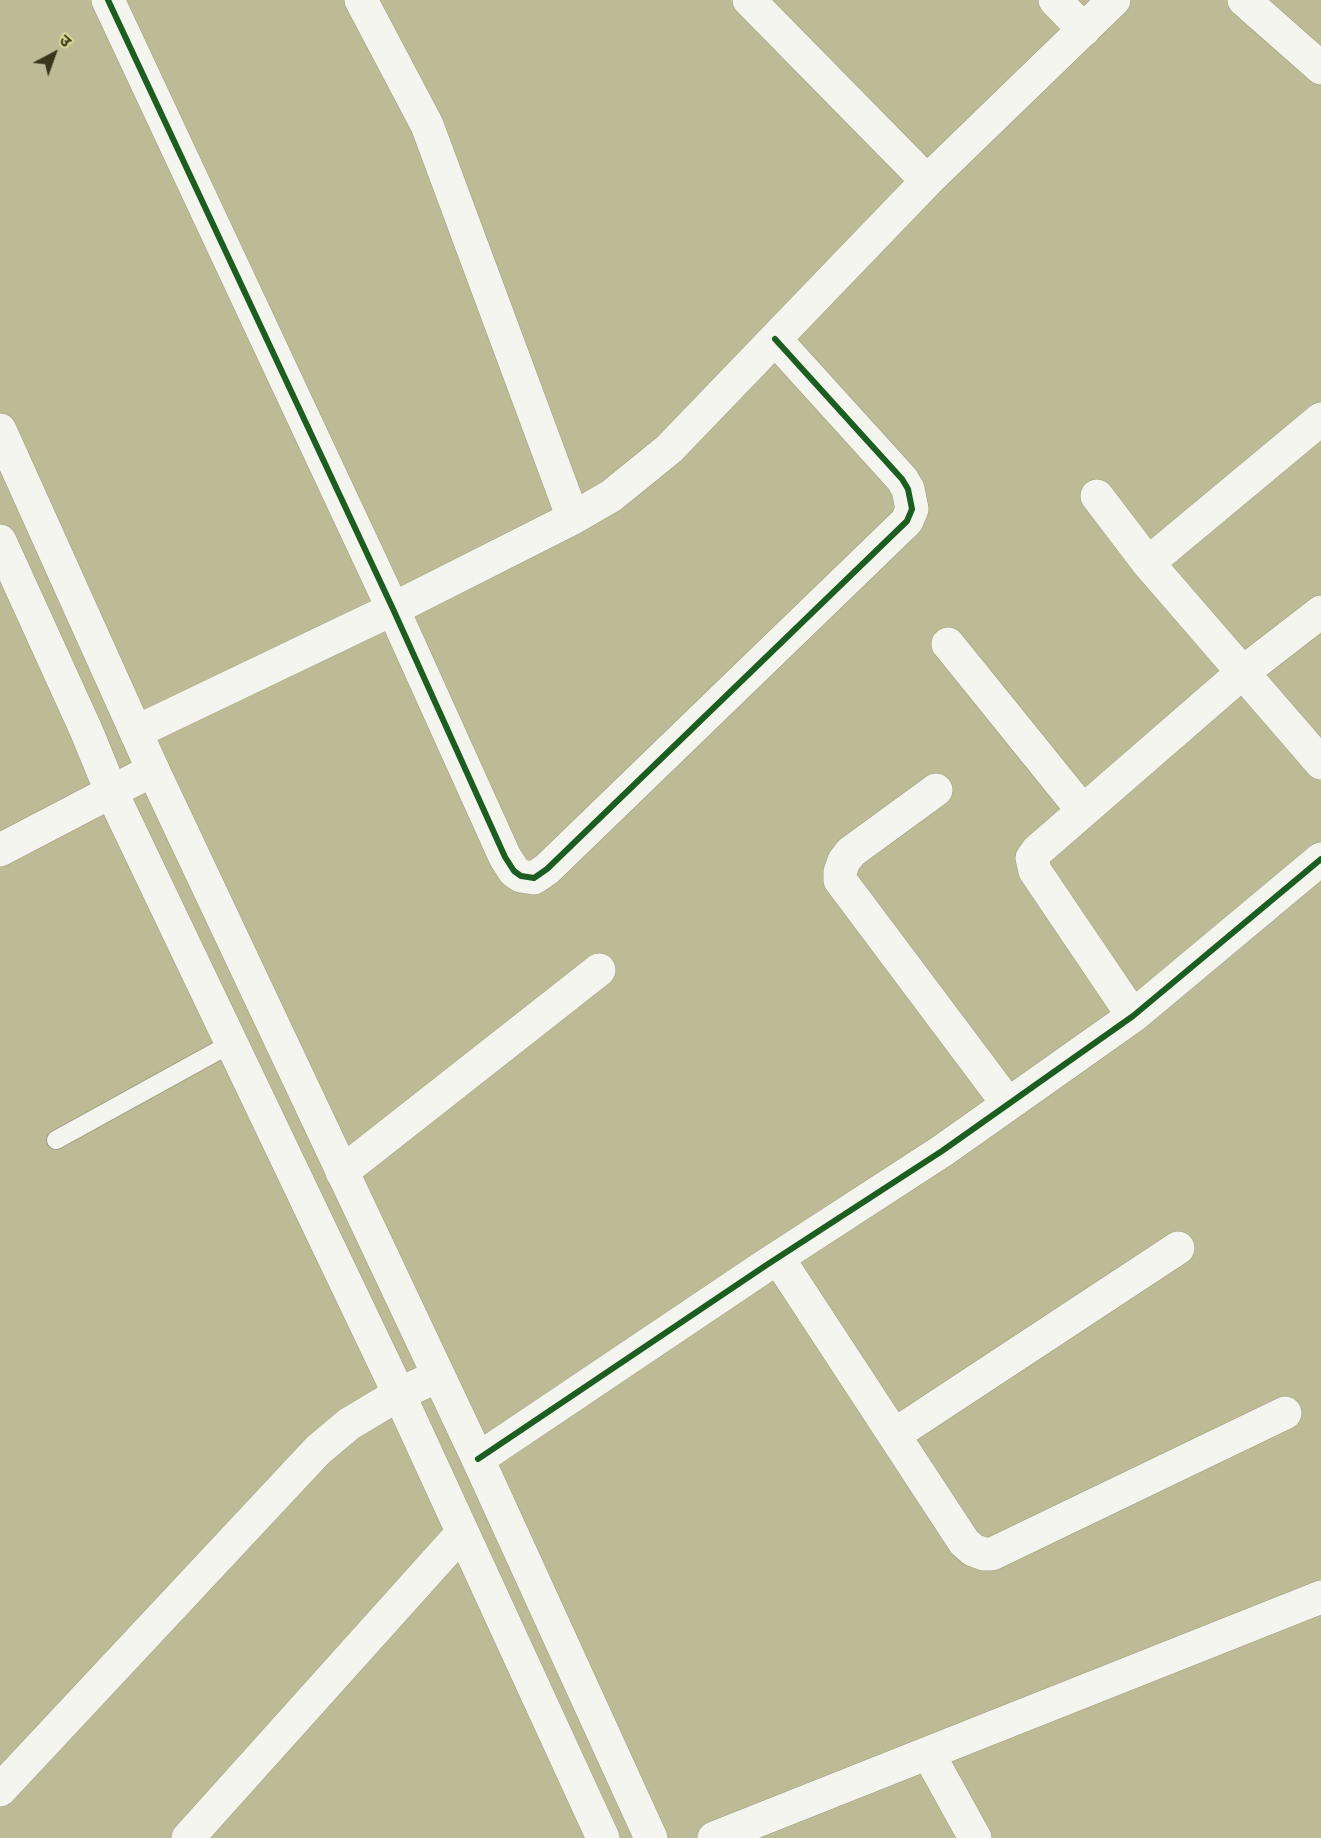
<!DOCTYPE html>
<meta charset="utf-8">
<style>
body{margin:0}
#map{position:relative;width:1321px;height:1838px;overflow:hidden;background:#bdbb95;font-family:Commissioner,"Noto Sans Devanagari",sans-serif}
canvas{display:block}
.north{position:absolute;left:24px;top:24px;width:60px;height:60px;-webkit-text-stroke:4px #dad792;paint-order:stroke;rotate:41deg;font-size:16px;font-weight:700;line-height:24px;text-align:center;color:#37361a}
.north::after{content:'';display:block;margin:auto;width:21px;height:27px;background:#37361a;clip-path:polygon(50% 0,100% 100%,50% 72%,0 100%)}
</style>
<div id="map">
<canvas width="1321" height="1838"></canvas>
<div class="north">उ</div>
</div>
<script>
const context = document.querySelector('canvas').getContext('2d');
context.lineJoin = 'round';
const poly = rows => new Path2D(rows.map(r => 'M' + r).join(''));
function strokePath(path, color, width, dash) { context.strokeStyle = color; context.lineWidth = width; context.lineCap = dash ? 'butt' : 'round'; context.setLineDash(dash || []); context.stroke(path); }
const lane = poly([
 [56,1140,232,1043]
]);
const street = poly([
 [108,0,393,609,505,857,514,871,521,876,534,878,547,869,907,521,912,509,908,489,902,479,775,339],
 [361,0,427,125,573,518],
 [749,0,927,181],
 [1055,0,1084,30],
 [1244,0,1321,68],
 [1097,496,1148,563,1321,763],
 [1148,563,1321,419],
 [948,644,1083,811],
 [136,732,393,609,573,518,611,496,669,449,927,181,1114,0],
 [936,790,851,852,844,861,840,872,840,880,1008,1104],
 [0,850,153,770],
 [1133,1016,1035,871,1032,858,1037,851,1242,673,1321,612],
 [342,1172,599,970],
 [778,1258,964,1542,973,1550,984,1554,992,1554,1285,1413],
 [894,1435,1178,1248],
 [478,1459,765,1266,942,1151,1133,1016,1321,859],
 [928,1753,975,1838],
 [0,1790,318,1450,349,1424,399,1394,438,1376],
 [188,1838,462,1533],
 [714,1838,1321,1597]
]);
const secondary = poly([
 [0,430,153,770,478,1459,651,1838],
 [0,541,86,730,111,791,399,1394,603,1838]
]);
strokePath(lane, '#9d9c7e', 20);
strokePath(street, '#9d9c7e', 34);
strokePath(secondary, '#9d9c7e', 34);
strokePath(lane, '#f5f5ef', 18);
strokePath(street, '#f5f5ef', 33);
strokePath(secondary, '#f5f5ef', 33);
strokePath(poly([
 [108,0,393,609,505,857,514,871,521,876,534,878,547,869,907,521,912,509,908,489,902,479,775,339],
 [478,1459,765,1266,942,1151,1133,1016,1321,859]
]), '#1b5e20', 6);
</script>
